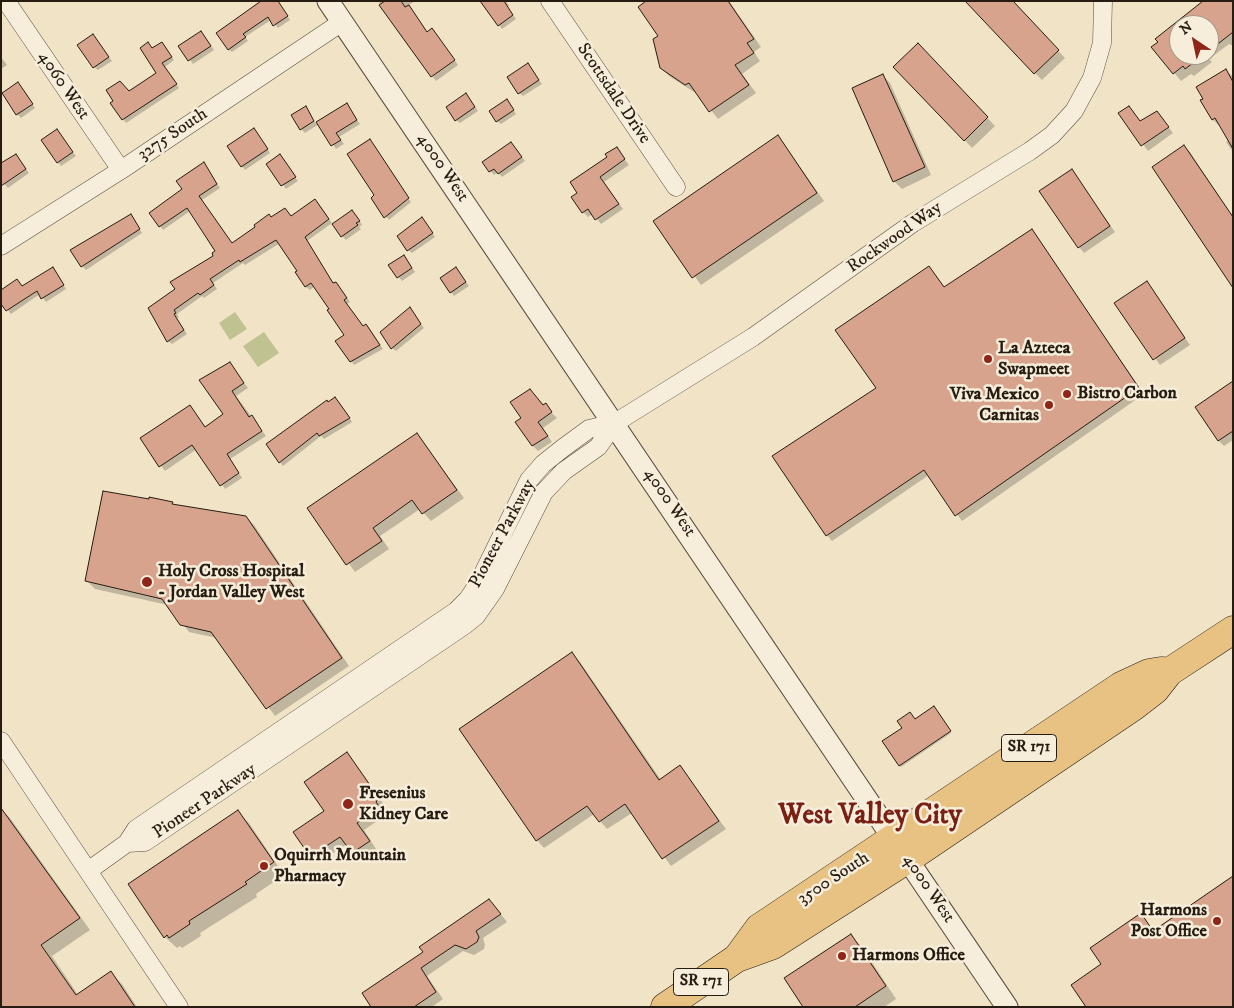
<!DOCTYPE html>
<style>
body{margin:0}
#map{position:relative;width:1234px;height:1008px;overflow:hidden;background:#f1e3c6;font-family:"IM FELL DW Pica",serif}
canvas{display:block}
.frame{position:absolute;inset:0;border:2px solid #261c12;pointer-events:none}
.north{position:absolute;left:1169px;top:15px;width:50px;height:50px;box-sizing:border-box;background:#f6edda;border:1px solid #a3998a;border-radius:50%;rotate:326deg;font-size:14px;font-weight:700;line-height:20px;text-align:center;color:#261c12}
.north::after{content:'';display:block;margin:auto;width:18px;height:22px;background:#8f2418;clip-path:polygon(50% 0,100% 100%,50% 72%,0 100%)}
</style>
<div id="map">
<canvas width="1234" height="1008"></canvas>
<div class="frame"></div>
<div class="north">N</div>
</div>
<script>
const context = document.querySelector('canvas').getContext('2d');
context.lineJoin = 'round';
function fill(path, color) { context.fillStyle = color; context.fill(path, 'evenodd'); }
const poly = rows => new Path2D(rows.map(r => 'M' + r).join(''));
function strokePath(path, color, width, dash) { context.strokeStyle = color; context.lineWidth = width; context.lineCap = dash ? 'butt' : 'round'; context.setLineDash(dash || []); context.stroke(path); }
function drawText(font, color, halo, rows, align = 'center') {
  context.font = font + ' "IM FELL DW Pica",serif'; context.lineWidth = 5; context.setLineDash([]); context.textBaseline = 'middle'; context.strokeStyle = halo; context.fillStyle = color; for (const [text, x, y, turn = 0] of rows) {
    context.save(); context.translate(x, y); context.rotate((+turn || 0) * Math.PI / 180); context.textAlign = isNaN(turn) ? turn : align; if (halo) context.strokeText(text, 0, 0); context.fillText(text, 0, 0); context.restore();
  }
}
fill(poly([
 [235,312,247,329,230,340,219,323],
 [264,332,279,353,258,367,243,346]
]), '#c0c291');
fill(poly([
 [259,1,278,1,290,20,278,28,271,20,245,37,248,41,232,52,228,49,260,3],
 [378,1,415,1,409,5,428,33,432,30,436,34,458,65,436,81,402,37],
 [482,1,506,1,509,6,507,7,516,19,502,29],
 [648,1,729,1,761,47,754,52,760,61,742,74,756,93,718,119,696,91,694,92,669,76,661,68,659,36],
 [1011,1,1065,58,1042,80,1035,73],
 [1204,1,1233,1,1233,46,1229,44,1209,59,1212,62,1194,76,1191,74,1181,81,1153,47],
 [1179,25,1209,25,1209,55,1179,55],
 [93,36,112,61,98,70,94,67],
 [204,36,214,50,193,64,180,46],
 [162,43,174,60,165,67,179,88,126,123,112,103,157,73,153,49],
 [926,53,995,126,972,148,895,67],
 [1,57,7,65,1,69],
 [528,65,542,84,523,96,519,93],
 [1225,71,1233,76,1233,152,1226,142,1229,140,1221,127,1213,120,1201,101],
 [883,76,890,83,931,175,902,189,894,181],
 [18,84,35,108,21,118,17,114],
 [469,98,478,111,460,123,456,120],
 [346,105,360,124,339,137,344,144,336,149,319,124,305,133,301,129,305,108,316,124],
 [510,105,516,114,501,124,497,121],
 [1129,107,1141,122,1157,112,1173,133,1148,151,1120,113],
 [254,129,270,153,245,170,242,166],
 [57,131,76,156,61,166,58,162],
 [778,136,824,201,701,285,655,221],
 [511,143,525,161,502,177,498,172,494,175,483,162],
 [373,144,411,202,389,220,372,198,376,196],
 [1184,147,1190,152,1233,217],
 [616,148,629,165,604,182,623,209,601,224,593,214,588,217,583,212,579,193],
 [280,156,298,181,286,189,268,164],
 [19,159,29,173,8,188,1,180],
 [207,168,220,188,202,200,232,244,271,218,292,218,319,204,332,223,307,241,334,284,339,287,350,302,347,304,363,327,366,326,370,329,383,349,354,365,351,361,346,335,331,309,315,286,310,290,306,287,297,273,299,271,280,243,245,265,243,263,213,283,217,289,204,298,202,296,177,314,179,317,176,318,187,334,172,344,168,341,177,289,215,256,217,251,190,211,163,230,160,226,184,190],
 [1071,171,1115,232,1084,253,1079,247],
 [356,215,362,225,359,227,361,229,346,240,342,236],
 [134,219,142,233,86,270,82,266],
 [425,222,435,237,412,253,408,250],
 [1032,231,1144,394,962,521,929,475,832,541,827,535,877,388,929,267,945,288],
 [407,260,415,272,402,281,390,266],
 [456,269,469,286,454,296,451,292],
 [56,272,66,289,46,302,40,294,11,314,1,301,23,287],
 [1147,283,1190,345,1160,365,1116,304],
 [410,309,424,328,396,351,392,348,396,322,395,319],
 [230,364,248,388,236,396,266,436,230,459,242,478,225,489,197,449,165,471,142,439,190,406,206,428,225,415],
 [1233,383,1233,440,1224,446,1218,440],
 [536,397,557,418,543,428,552,442,538,451,533,446,523,418],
 [339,402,352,422,324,439,321,436,283,466,267,445,328,404],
 [417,434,464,498,431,521,420,509,380,536,389,549,355,572,309,508],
 [172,503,175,506,246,517,254,525,349,666,275,716,217,638,189,632,168,605,95,589,87,581],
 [572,654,580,662,661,780,680,767,726,829,671,866,632,813,607,829,594,814,544,848,537,840],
 [935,709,951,733,901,767,883,742],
 [347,753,385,806,382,809,385,814,382,816,383,817,364,830,376,849,360,859,347,844,324,859,322,858,317,861,310,854],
 [1,809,10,818,90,930,52,956,78,995,111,973,122,984,137,1007,1,1007],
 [237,812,249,823,284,875,256,894,257,897,200,933,201,936,182,948,180,946,177,948,165,937,130,884],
 [496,908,507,922,483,938,485,945,484,949,474,955,463,951,427,976,443,999,432,1007,368,1007,424,952],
 [851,936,862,947,896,999,884,1007,805,1007]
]), '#0003');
const building = poly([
 [261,1,278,1,288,16,273,26,268,17,243,34,246,37,228,50,216,33,261,1],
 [385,1,401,1,405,7,409,5,427,32,432,28,455,60,431,77,379,5,385,1],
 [480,1,504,1,513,15,498,26,480,1],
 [646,1,728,1,754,39,747,43,754,53,735,65,749,85,709,112,689,83,685,85,660,68,653,39,658,36,638,7,646,1],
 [965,1,1013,1,1059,50,1034,74,965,1],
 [1203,1,1233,1,1233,32,1209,51,1209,25,1179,25,1179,55,1204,55,1185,69,1183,66,1173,74,1151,47,1158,42,1155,39,1203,1],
 [201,31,211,46,188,61,178,46,201,31],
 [93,34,109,57,93,68,77,45,93,34],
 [148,42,152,48,162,42,172,57,162,63,177,84,122,120,110,103,113,101,106,90,120,81,129,91,156,73,140,48,148,42],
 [918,43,988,117,964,141,893,67,918,43],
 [528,63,539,80,518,94,507,77,528,63],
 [1226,69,1233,82,1233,149,1215,118,1212,120,1200,100,1203,99,1196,87,1226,69],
 [883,74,925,167,893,182,852,88,883,74],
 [18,82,33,104,16,115,2,93,18,82],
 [466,93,475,107,455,121,446,107,466,93],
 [507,99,514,110,496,122,489,111,507,99],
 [347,103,357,120,336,133,341,140,331,146,316,122,347,103],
 [306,106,314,121,300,130,291,115,306,106],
 [1129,106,1140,121,1157,111,1169,127,1141,146,1118,113,1129,106],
 [254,128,268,149,241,167,227,146,254,128],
 [57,129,73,152,57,163,41,140,57,129],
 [778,135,817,193,692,278,653,221,778,135],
 [370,139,409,198,384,218,371,198,374,195,347,154,370,139],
 [511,142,522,157,498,174,494,169,489,172,482,162,511,142],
 [1184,145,1233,217,1233,288,1152,167,1184,145],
 [617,147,625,159,600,177,619,204,595,220,588,209,582,213,571,197,577,193,570,182,607,157,605,154,617,147],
 [16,154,26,169,1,186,1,163,16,154],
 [280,154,296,177,281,186,266,164,280,154],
 [204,162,217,184,199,196,232,243,255,227,254,225,269,214,271,217,285,208,291,216,315,199,329,219,305,237,333,283,336,282,347,298,344,300,363,326,366,324,380,345,350,362,335,341,344,335,327,310,329,309,311,283,305,287,295,272,297,271,276,240,240,262,239,260,210,279,214,285,200,295,198,293,174,310,176,313,174,314,184,330,167,342,148,308,175,289,170,282,213,256,212,253,215,251,187,208,159,227,149,213,182,189,176,181,204,162],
 [1072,169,1110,226,1078,248,1039,191,1072,169],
 [352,210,360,221,356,223,358,225,341,237,332,224,352,210],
 [131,214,140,229,81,267,70,250,131,214],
 [422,217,433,233,407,251,397,236,422,217],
 [1032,229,1139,388,955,516,924,470,826,536,772,456,876,388,835,330,929,266,944,287,1032,229],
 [404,255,412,268,397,278,388,265,404,255],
 [53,267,64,285,41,299,37,291,6,311,1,304,1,290,17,279,22,286,53,267],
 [456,267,466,282,450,293,440,278,456,267],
 [1147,281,1185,338,1153,360,1114,303,1147,281],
 [410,307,421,324,391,349,380,332,410,307],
 [230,362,244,383,232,391,249,417,252,415,262,431,227,454,239,473,220,486,192,445,159,467,140,438,190,405,205,427,223,414,199,380,230,362],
 [1233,381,1233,431,1218,441,1195,407,1233,381],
 [530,389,543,405,546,403,552,412,538,422,548,436,532,446,515,422,521,418,510,402,530,389],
 [335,397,350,418,319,436,317,433,279,463,266,444,327,400,328,402,335,397],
 [417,433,457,490,422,514,412,500,373,528,382,541,346,565,307,508,417,433],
 [103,491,149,499,149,497,173,502,172,504,246,516,342,658,266,709,211,632,180,625,162,599,85,581,103,491],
 [572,652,659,780,680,765,719,821,662,859,625,804,599,822,587,806,536,841,459,729,572,652],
 [934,706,951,731,899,766,882,741,902,728,897,721,910,712,915,719,934,706],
 [347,752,379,798,376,802,379,806,376,808,377,809,357,823,370,841,352,853,340,837,316,853,314,851,309,855,293,832,324,811,304,782,347,752],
 [1,808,80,918,41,945,76,995,111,971,135,1007,1,1007,1,808],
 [238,810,274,862,245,882,247,884,189,921,190,924,169,938,167,935,164,938,128,884,238,810],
 [1233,876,1233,1007,1086,1007,1071,985,1101,964,1090,948,1141,913,1153,931,1233,876],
 [489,899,501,914,476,931,479,937,477,942,466,949,455,945,421,968,436,992,414,1007,371,1007,362,993,423,952,419,947,489,899],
 [851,934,886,986,855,1007,803,1007,784,978,851,934]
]);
fill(building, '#d7a38c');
strokePath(building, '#261c12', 1);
const minor = poly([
 [6,1,121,170],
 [550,1,676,187],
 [1,246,121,170,342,22],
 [1,741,179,1007],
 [127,843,145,842,465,625,476,616,495,589,544,492,564,471,598,447,615,423],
 [88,871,127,843,136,829,456,611,468,599,478,584,529,480,543,464,563,448,589,429,615,423,753,337,913,223,1030,151,1052,135,1074,111,1092,78,1102,43,1103,1]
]);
const tertiary = poly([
 [328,1,1007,1007]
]);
const primary = poly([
 [737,958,759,928,1121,686,1149,673,1161,671,1169,672],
 [665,1007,737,958,773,945,908,859,1133,707,1155,690,1169,672,1233,630]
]);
strokePath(minor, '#594e3f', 19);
strokePath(tertiary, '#594e3f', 23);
strokePath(primary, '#261c12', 29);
strokePath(minor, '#f6edda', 18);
strokePath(tertiary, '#f6edda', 21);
strokePath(primary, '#e8c283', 28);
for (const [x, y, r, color] of [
 [988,359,5,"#8f2418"],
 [1067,394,5,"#8f2418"],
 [1049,405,5,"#8f2418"],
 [147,582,6,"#8f2418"],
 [348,804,6,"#8f2418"],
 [264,866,5,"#8f2418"],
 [1217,921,5,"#8f2418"],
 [842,956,5,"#8f2418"]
]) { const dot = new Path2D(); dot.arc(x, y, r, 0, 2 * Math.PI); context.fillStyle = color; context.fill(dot); strokePath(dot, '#f6edda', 2); }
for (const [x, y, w] of [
 [1029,748,55],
 [701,982,55]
]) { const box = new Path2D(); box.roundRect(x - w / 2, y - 13.5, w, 27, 4); context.fillStyle = '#f6edda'; context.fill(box); strokePath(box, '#261c12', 1); }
drawText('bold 16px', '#261c12', null, [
 ["SR 171",1029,748],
 ["SR 171",701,982]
]);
drawText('18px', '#261c12', '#f6edda', [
 ["4060 West",63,86,56],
 ["Scottsdale Drive",613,94,56],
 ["3275 South",173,135,-34],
 ["4000 West",442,168,56],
 ["Rockwood Way",895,238,-35],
 ["4000 West",669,503,56],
 ["Pioneer Parkway",503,534,-62],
 ["Pioneer Parkway",205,802,-34],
 ["3500 South",834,879,-33],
 ["4000 West",928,889,56]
]);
drawText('bold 18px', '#261c12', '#f6edda', [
 ["La Azteca",998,349],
 ["Swapmeet",998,370],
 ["Bistro Carbon",1077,394],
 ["Viva Mexico",1039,395,"right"],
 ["Carnitas",1039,416,"right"],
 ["Holy Cross Hospital",158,572],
 ["- Jordan Valley West",158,593],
 ["Fresenius",359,794],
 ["Kidney Care",359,815],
 ["Oquirrh Mountain",274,856],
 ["Pharmacy",274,877],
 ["Harmons",1207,911,"right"],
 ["Post Office",1207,932,"right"],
 ["Harmons Office",852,956]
], 'left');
drawText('bold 28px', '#7a1f14', '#f6edda', [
 ["West Valley City",870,817]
]);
</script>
